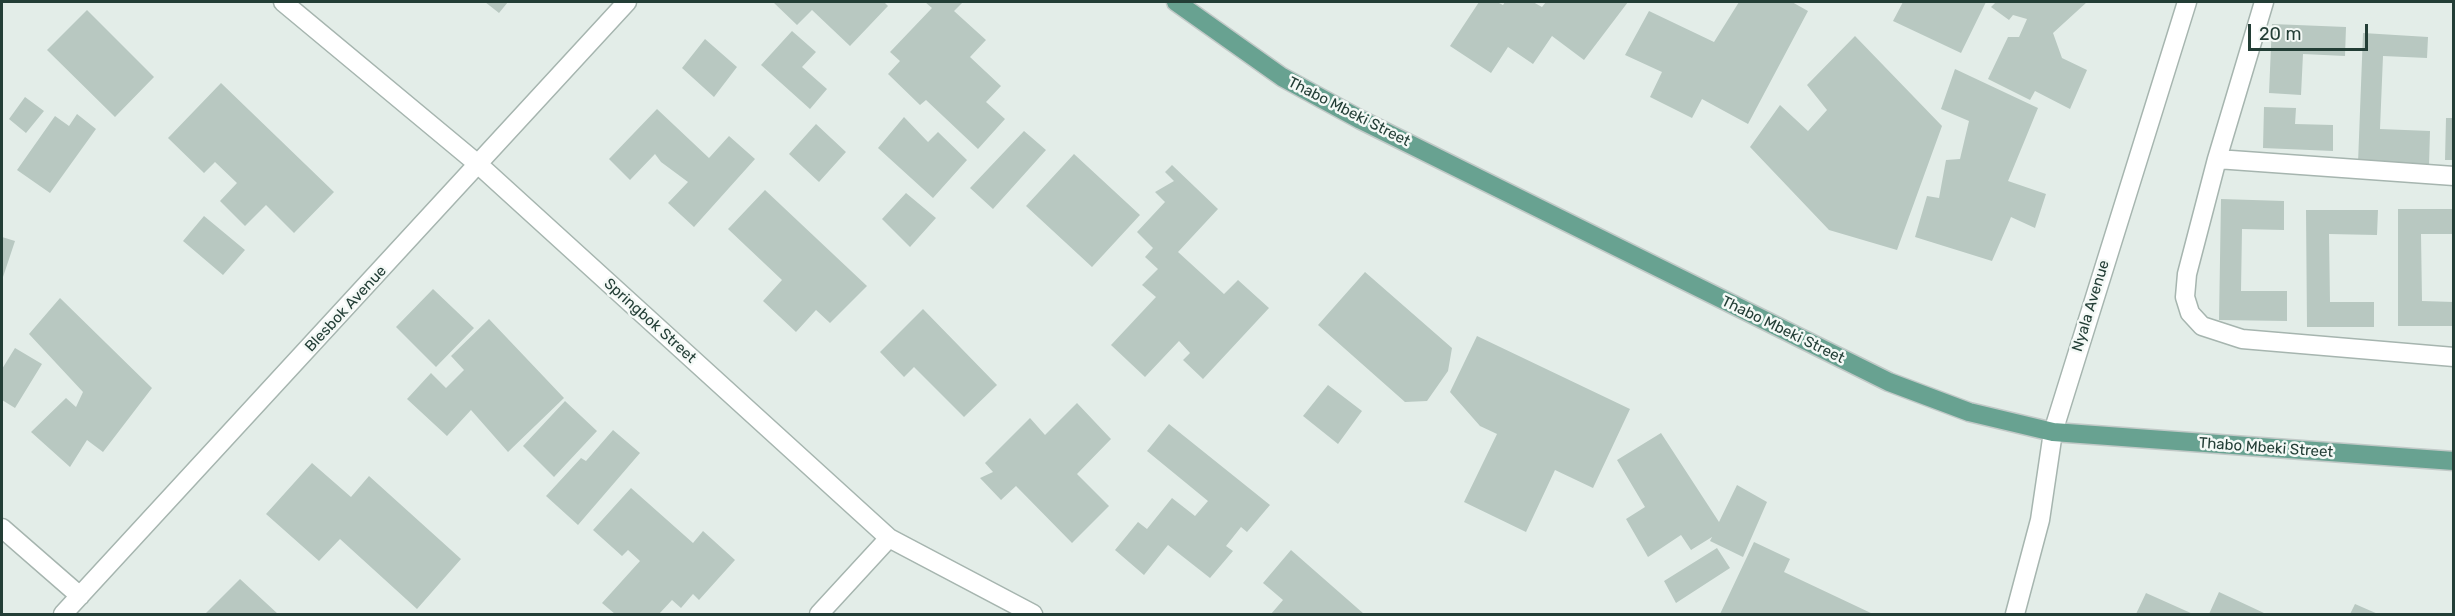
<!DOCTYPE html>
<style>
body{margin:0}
#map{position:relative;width:2455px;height:616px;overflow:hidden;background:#e3ede8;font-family:Rubik,sans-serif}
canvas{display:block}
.frame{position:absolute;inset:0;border:3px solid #233e36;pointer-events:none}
.scale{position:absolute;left:2248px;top:24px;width:120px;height:27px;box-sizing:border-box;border:3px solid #233e36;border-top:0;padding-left:8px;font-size:18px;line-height:21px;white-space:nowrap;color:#233e36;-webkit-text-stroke:4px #f4f9f6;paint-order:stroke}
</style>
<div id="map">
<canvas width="2455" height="616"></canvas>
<div class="frame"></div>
<div class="scale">20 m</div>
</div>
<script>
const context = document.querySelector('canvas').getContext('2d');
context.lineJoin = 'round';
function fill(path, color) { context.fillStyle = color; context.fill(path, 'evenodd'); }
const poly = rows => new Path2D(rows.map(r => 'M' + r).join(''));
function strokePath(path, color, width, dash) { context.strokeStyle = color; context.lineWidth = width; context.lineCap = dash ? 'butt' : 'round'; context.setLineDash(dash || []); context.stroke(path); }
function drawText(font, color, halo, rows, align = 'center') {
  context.font = font + ' Rubik,sans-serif'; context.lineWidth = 5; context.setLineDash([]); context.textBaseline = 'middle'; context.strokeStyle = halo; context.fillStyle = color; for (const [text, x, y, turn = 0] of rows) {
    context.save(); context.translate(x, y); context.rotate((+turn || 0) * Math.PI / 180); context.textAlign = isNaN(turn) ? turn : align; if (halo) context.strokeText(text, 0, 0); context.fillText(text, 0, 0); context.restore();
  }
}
fill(poly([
 [485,2,508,2,499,13],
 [773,2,884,2,888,6,850,46,812,10,797,25],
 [925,2,963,2,954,11,986,40,970,57,1001,86,986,102,1005,119,978,149,926,100,920,105,888,74,900,61,890,52,932,8],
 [1479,2,1497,2,1503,5,1505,2,1533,2,1542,7,1546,2,1628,2,1584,60,1552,36,1533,64,1508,47,1491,73,1450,46],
 [1739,2,1792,2,1808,11,1748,124,1702,99,1692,118,1650,97,1662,72,1625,55,1649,11,1714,42],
 [1903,2,1986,2,1961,53,1893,21],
 [1996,2,2087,2,2053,33,2062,58,2087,70,2070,109,2035,91,2030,100,1988,79,2008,37,2019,37,2027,19,2013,15,2009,20,1991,7],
 [87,10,154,77,115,117,47,50],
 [2272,24,2346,27,2345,56,2303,54,2301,95,2269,93],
 [792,31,816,52,802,67,827,89,810,109,761,65],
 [2363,33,2428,37,2427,58,2383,56,2380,129,2430,131,2429,166,2358,163],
 [1855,36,1942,126,1897,250,1829,230,1750,147,1780,105,1808,131,1827,110,1807,85],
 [705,39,737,67,714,97,682,68],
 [1955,69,2038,108,2008,181,2046,194,2035,228,2011,217,1992,261,1915,237,1927,196,1939,198,1946,160,1960,159,1969,121,1941,109],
 [221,83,334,192,294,233,266,205,245,226,220,201,237,183,215,162,204,173,168,138],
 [25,97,44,111,26,133,9,119],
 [2264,107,2296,108,2295,124,2333,125,2333,151,2263,148],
 [657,109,709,158,729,136,755,159,694,227,668,203,688,182,661,162,655,154,630,180,609,159],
 [77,114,96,129,50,193,17,170,55,116,69,126],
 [904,117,928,142,938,132,967,160,933,198,878,148],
 [2446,118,2454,118,2454,160,2445,160],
 [816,124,846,152,819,182,789,154],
 [1024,131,1046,150,993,209,970,188],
 [1074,154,1140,215,1092,267,1026,206],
 [1172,165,1218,209,1178,252,1224,294,1238,280,1269,308,1203,379,1183,360,1190,353,1179,341,1145,377,1111,345,1156,297,1142,285,1158,269,1145,257,1153,248,1137,232,1165,202,1155,192,1174,181,1165,172],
 [765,190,867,286,830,323,816,310,796,332,763,301,782,280,728,229],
 [906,193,936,218,910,247,882,219],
 [2221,199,2284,201,2284,230,2242,229,2241,291,2287,291,2287,321,2219,320],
 [2398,209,2454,209,2454,234,2421,234,2422,301,2454,302,2454,326,2398,326],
 [2306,210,2378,210,2377,235,2329,234,2330,302,2374,302,2374,327,2307,327],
 [204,216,245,250,223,275,183,241],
 [2,237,15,241,2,280],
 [1365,272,1452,348,1448,371,1427,401,1405,402,1318,325],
 [433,289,474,328,436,367,396,327],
 [60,298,152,388,103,452,87,440,70,467,31,432,66,398,76,407,83,392,29,334],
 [923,309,997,385,964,417,914,367,904,377,880,352],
 [489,319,564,398,508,452,471,410,447,436,407,399,431,373,446,388,464,370,451,356],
 [1477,336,1630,409,1593,488,1555,470,1526,532,1464,502,1497,434,1480,426,1450,392],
 [15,348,42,364,15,408,2,400,2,369],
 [1328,385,1362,411,1338,444,1303,416],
 [565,401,597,431,554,477,523,446],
 [1077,403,1111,439,1077,474,1109,506,1072,543,1016,486,1001,500,980,478,993,472,985,463,1030,418,1045,435],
 [1169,424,1270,505,1247,532,1241,527,1226,546,1233,551,1210,578,1168,545,1144,575,1115,550,1138,522,1147,529,1172,498,1195,516,1208,501,1147,451],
 [613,430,640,453,578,525,546,496,581,458,586,461],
 [1661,433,1719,522,1737,485,1767,502,1743,557,1710,541,1712,537,1691,550,1681,535,1648,557,1626,519,1645,507,1617,460],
 [312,463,351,497,369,476,461,559,417,609,340,539,319,561,266,514],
 [631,488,693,543,703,531,735,560,699,600,693,594,681,608,672,600,659,614,615,614,602,603,640,561,628,550,622,556,593,530],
 [1754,542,1790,559,1784,572,1873,614,1720,614],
 [1717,548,1730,568,1676,603,1664,581],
 [1291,550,1364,614,1271,614,1283,600,1263,583],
 [240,579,278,614,205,614],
 [2219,592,2264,613,2263,614,2209,614],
 [2146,593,2193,614,2136,614],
 [2355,604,2378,614,2350,614]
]), '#b8c8c1');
const minor = poly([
 [283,2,479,165,889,538,1033,614],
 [2264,2,2217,159,2187,274,2185,297,2190,313,2202,326,2242,339,2454,357],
 [2217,159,2454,176],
 [2,528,80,596],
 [63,614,627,2],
 [819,614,889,538],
 [2015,614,2040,520,2053,432,2187,2]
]);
const major = poly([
 [1176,2,1282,77,1361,120,1889,382,1969,412,2053,432,2454,461]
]);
strokePath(minor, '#a6b5af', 21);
strokePath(major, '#c1c9c7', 21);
strokePath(minor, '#fff', 18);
strokePath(major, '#68a291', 18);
drawText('15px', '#233e36', '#f4f9f6', [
 ["Thabo Mbeki Street",1349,112,27],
 ["Nyala Avenue",2091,306,-73],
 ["Blesbok Avenue",346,309,-47],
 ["Springbok Street",650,321,42],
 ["Thabo Mbeki Street",1783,330,26],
 ["Thabo Mbeki Street",2266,448,4]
]);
</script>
